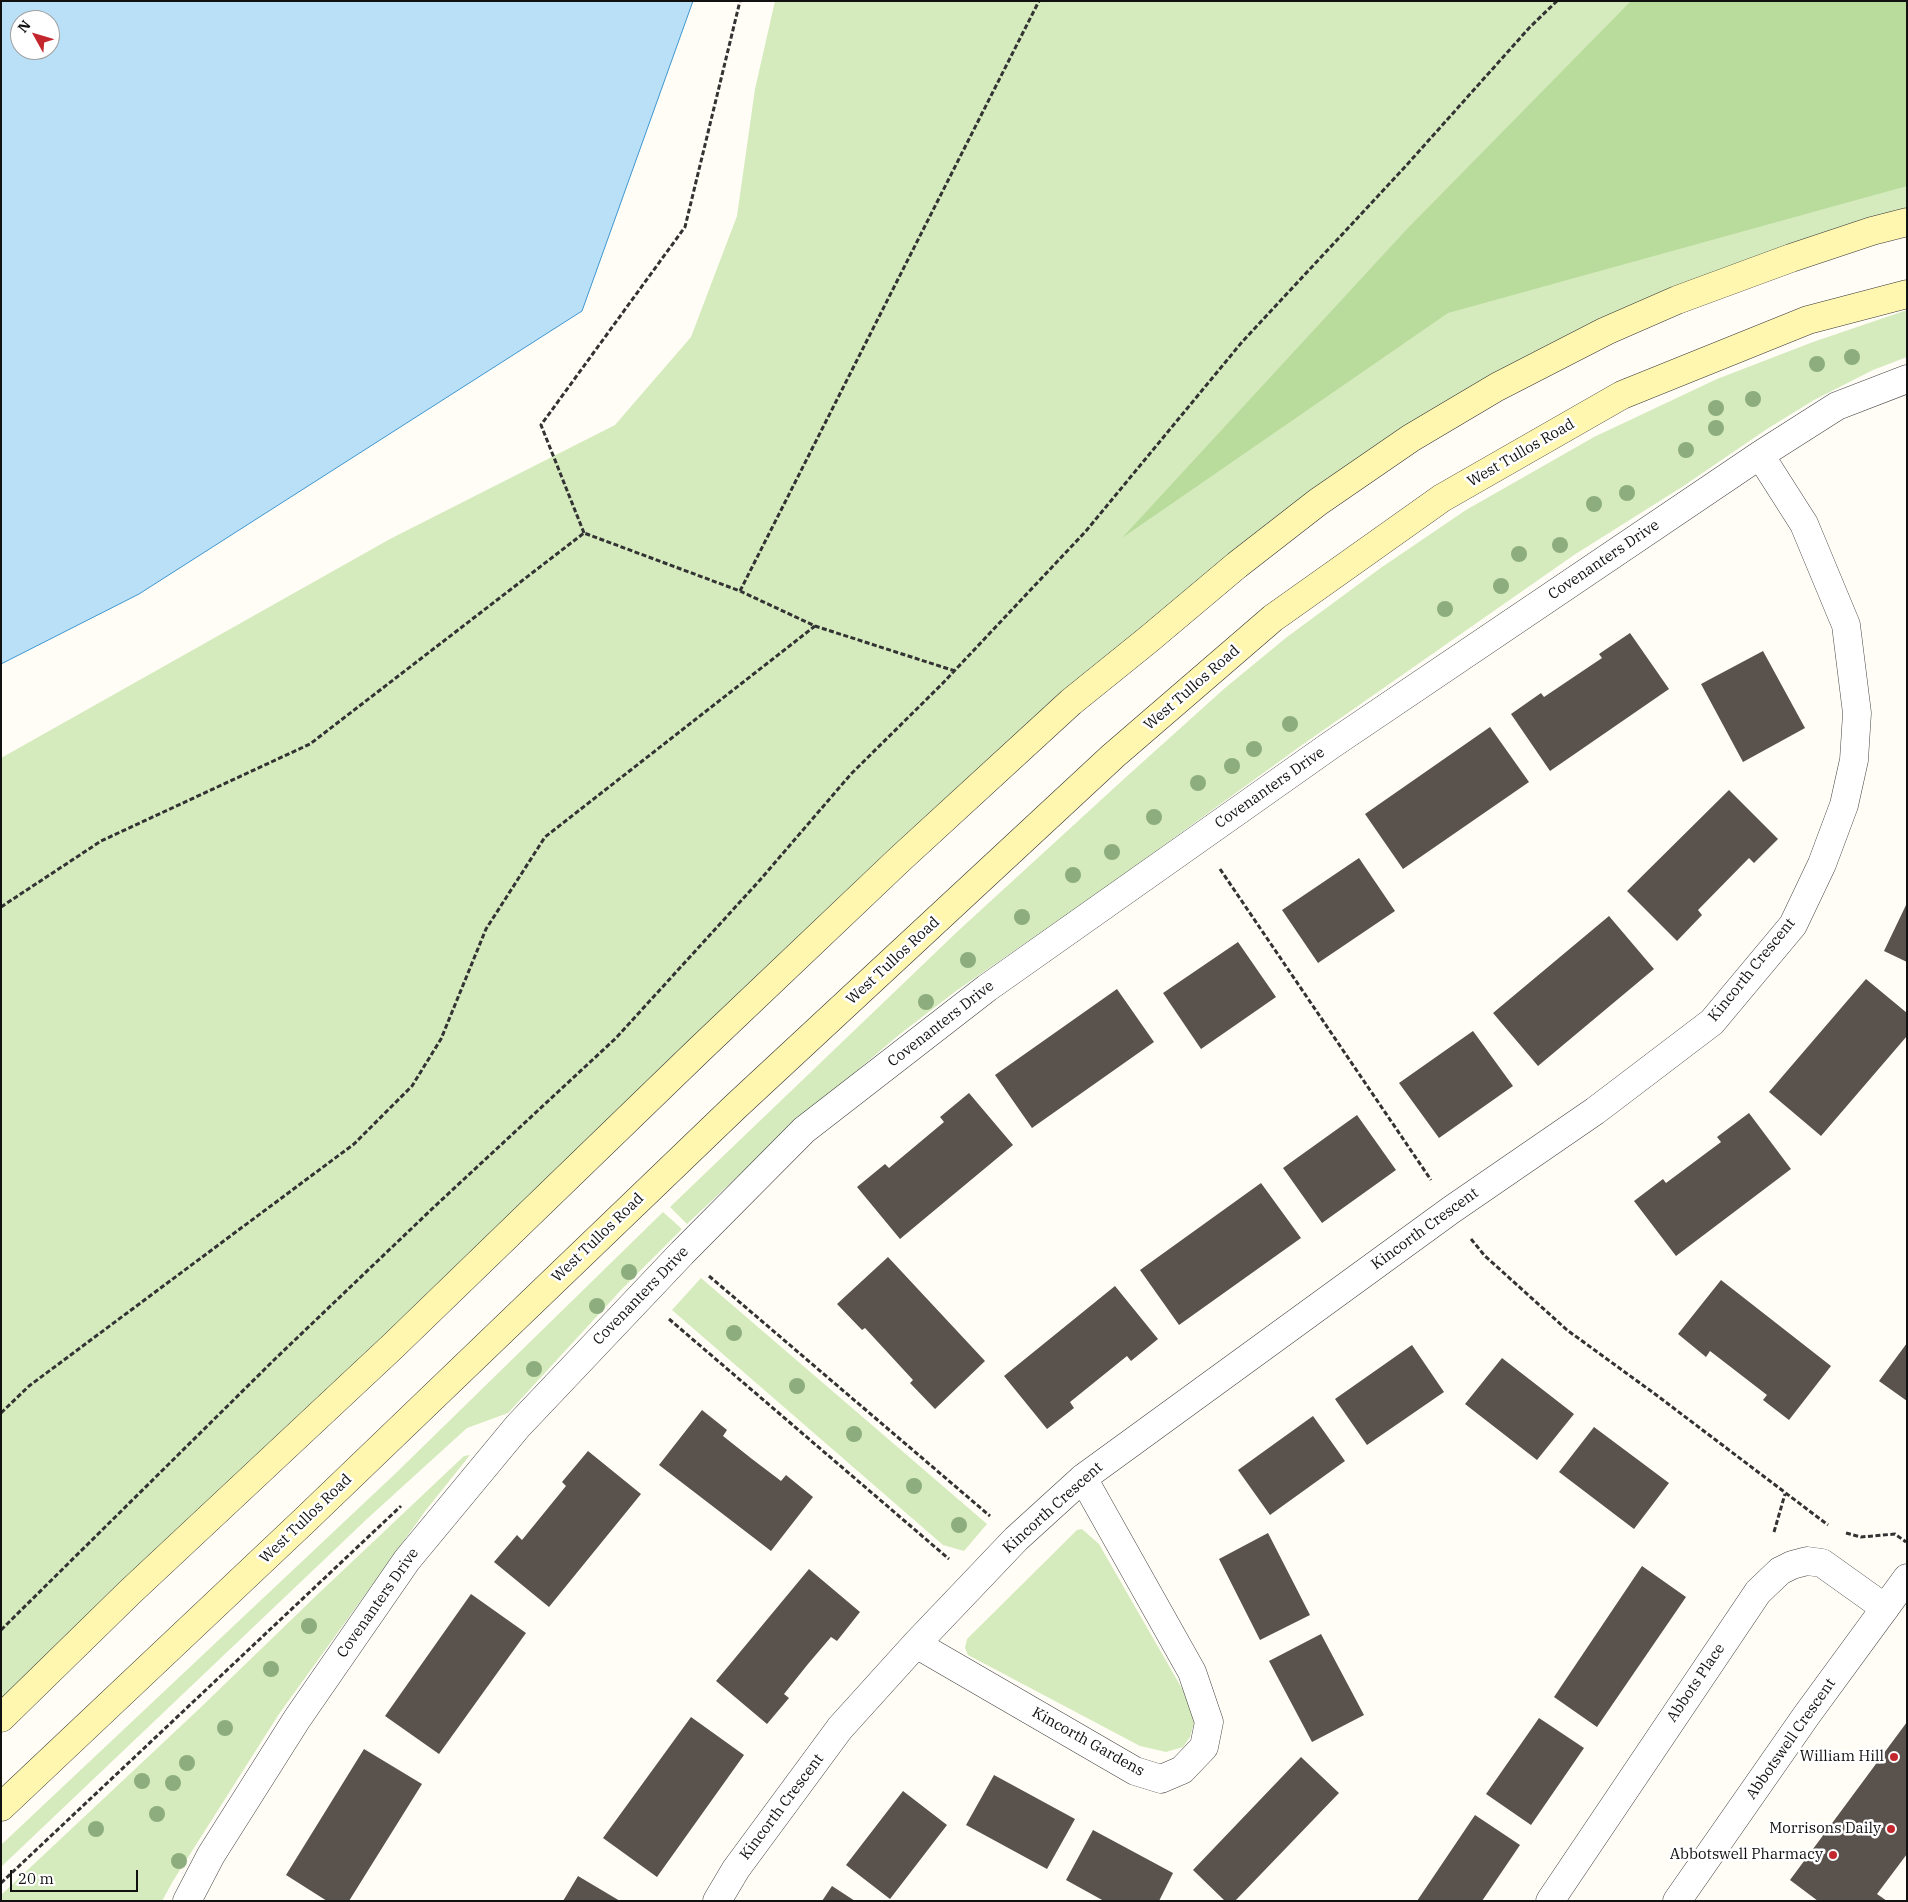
<!DOCTYPE html>
<style>
body{margin:0}
#map{position:relative;width:1908px;height:1902px;overflow:hidden;background:#fffdf5;font-family:"IBM Plex Serif",serif}
canvas{display:block}
.frame{position:absolute;inset:0;border:2px solid #111;pointer-events:none}
.north{position:absolute;left:10px;top:10px;width:50px;height:50px;box-sizing:border-box;background:#fff;border:1px solid #a0a0a0;border-radius:50%;rotate:309deg;font-size:14px;font-weight:700;line-height:20px;text-align:center;color:#111}
.north::after{content:'';display:block;margin:auto;width:18px;height:22px;background:#c4262e;clip-path:polygon(50% 0,100% 100%,50% 72%,0 100%)}
.scale{position:absolute;left:10px;top:1870px;width:128px;height:22px;box-sizing:border-box;border:2px solid #111;border-top:0;padding-left:6px;font-size:15px;line-height:18px;white-space:nowrap;color:#111;-webkit-text-stroke:4px #fff;paint-order:stroke}
</style>
<div id="map">
<canvas width="1908" height="1902"></canvas>
<div class="frame"></div>
<div class="north">N</div>
<div class="scale">20 m</div>
</div>
<script>
const context = document.querySelector('canvas').getContext('2d');
context.lineJoin = 'round';
function fill(path, color) { context.fillStyle = color; context.fill(path, 'evenodd'); }
const poly = rows => new Path2D(rows.map(r => 'M' + r).join(''));
function strokePath(path, color, width, dash) { context.strokeStyle = color; context.lineWidth = width; context.lineCap = dash ? 'butt' : 'round'; context.setLineDash(dash || []); context.stroke(path); }
function drawText(font, color, halo, rows, align = 'center') {
  context.font = font + ' "IBM Plex Serif",serif'; context.lineWidth = 5; context.setLineDash([]); context.textBaseline = 'middle'; context.strokeStyle = halo; context.fillStyle = color; for (const [text, x, y, turn = 0] of rows) {
    context.save(); context.translate(x, y); context.rotate((+turn || 0) * Math.PI / 180); context.textAlign = isNaN(turn) ? turn : align; if (halo) context.strokeText(text, 0, 0); context.fillText(text, 0, 0); context.restore();
  }
}
fill(poly([
 [775,1,1907,1,1907,222,1872,231,1497,387,1149,639,1,1718,1,758,390,539,615,425,691,337,737,216,755,89],
 [1907,310,1907,357,1873,370,1814,400,1767,429,1682,487,1574,555,1302,745,1106,887,956,991,900,1034,841,1084,773,1143,687,1224,670,1207,958,931,1125,778,1225,688,1287,637,1382,567,1466,510,1594,437,1717,379,1813,342],
 [663,1212,682,1229,622,1289,508,1413,467,1428,368,1518,1,1867,1,1845,397,1472],
 [701,1278,987,1524,964,1551,943,1545,672,1310],
 [470,1455,426,1510,279,1714,173,1881,162,1901,1,1901,1,1895,199,1709,319,1593,464,1456],
 [1082,1529,1099,1544,1192,1706,1194,1723,1190,1737,1183,1747,1166,1752,1140,1746,968,1655,965,1648,967,1639,1077,1530]
]), '#d5ebbd');
fill(poly([
 [1631,1,1907,1,1907,186,1448,313,1122,538,1407,229]
]), '#b9dc9c');
const water = poly([
 [1,1,693,1,582,311,139,594,1,664,1,1],
 [20,20,50,20,50,50,20,50,20,20]
]);
fill(water, '#b9e0f7');
strokePath(water, '#3f96cf', 1);
fill(poly([
 [1630,633,1669,689,1550,771,1511,714,1541,693,1544,697,1602,658,1599,654],
 [1763,651,1805,728,1743,762,1701,684],
 [1490,727,1529,782,1403,869,1365,814],
 [1729,790,1778,839,1754,863,1749,858,1698,910,1702,915,1677,941,1627,891],
 [1359,858,1395,911,1318,963,1282,910],
 [1907,903,1907,962,1884,951],
 [1609,916,1654,969,1538,1066,1493,1013],
 [1238,942,1276,997,1201,1049,1163,993],
 [1866,979,1907,1013,1907,1036,1821,1136,1769,1092],
 [1117,989,1154,1042,1032,1128,995,1075],
 [1473,1031,1513,1086,1439,1138,1399,1083],
 [969,1093,1013,1145,900,1239,857,1187,885,1164,889,1168,944,1122,940,1117],
 [1749,1113,1791,1169,1676,1256,1634,1201,1663,1179,1666,1183,1721,1142,1717,1137],
 [1357,1115,1396,1170,1322,1223,1283,1168],
 [1261,1183,1301,1238,1179,1325,1140,1270],
 [888,1257,985,1361,935,1409,910,1383,913,1380,865,1328,862,1330,837,1304],
 [1721,1280,1831,1366,1789,1420,1763,1400,1767,1395,1710,1351,1706,1357,1678,1334],
 [1115,1286,1158,1339,1131,1361,1127,1356,1070,1402,1074,1408,1047,1429,1004,1376],
 [1907,1343,1907,1401,1879,1381],
 [1412,1345,1444,1392,1367,1445,1335,1399],
 [1502,1358,1574,1414,1537,1460,1465,1404],
 [702,1410,727,1430,723,1436,752,1459,781,1481,786,1475,813,1497,771,1551,659,1465],
 [1313,1416,1345,1461,1270,1515,1238,1470],
 [1594,1427,1669,1483,1634,1529,1559,1472],
 [588,1451,641,1494,549,1607,494,1562,517,1535,522,1540,566,1486,562,1482],
 [1268,1533,1310,1615,1260,1640,1219,1559],
 [1642,1566,1686,1597,1597,1727,1554,1697],
 [809,1569,860,1612,837,1641,831,1637,808,1664,784,1694,789,1698,767,1724,716,1681],
 [471,1594,526,1633,439,1754,385,1716],
 [1321,1634,1364,1715,1312,1742,1269,1661],
 [691,1717,744,1755,657,1877,603,1838],
 [1539,1718,1584,1748,1531,1825,1486,1794],
 [1907,1722,1907,1854,1877,1894,1887,1901,1818,1901,1790,1880],
 [364,1749,422,1784,349,1901,327,1901,286,1875],
 [1301,1757,1339,1793,1235,1901,1225,1901,1193,1870],
 [994,1775,1075,1819,1047,1869,966,1825],
 [903,1791,947,1825,890,1899,846,1865],
 [1475,1815,1520,1845,1482,1901,1417,1901],
 [1093,1830,1173,1873,1159,1901,1104,1901,1066,1880],
 [578,1876,620,1901,563,1901],
 [832,1886,855,1901,822,1901]
]), '#5a524d');
const minor = poly([
 [916,1644,1135,1771,1161,1779,1182,1770,1204,1747,1209,1722,1192,1672,1083,1478],
 [187,1901,211,1855,297,1719,407,1560,518,1426,682,1253,804,1130,987,988,1331,745,1760,455,1837,406,1907,379],
 [717,1901,736,1869,840,1728,916,1644,1016,1539,1083,1478,1451,1210,1595,1111,1712,1022,1793,925,1822,864,1844,805,1854,760,1857,713,1846,625,1804,524,1760,455],
 [1550,1901,1758,1592,1780,1571,1792,1565,1807,1561,1822,1563,1885,1608]
]);
const tertiary = poly([
 [1677,1901,1806,1716,1907,1578]
]);
const secondary = poly([
 [1,1718,130,1592,393,1346,699,1050,900,859,1071,702,1149,639,1237,565,1318,502,1411,438,1497,387,1606,331,1677,300,1791,258,1872,231,1907,222],
 [1,1807,305,1520,735,1107,1113,756,1273,618,1442,498,1622,395,1808,320,1907,294]
]);
strokePath(minor, '#444', 29);
strokePath(tertiary, '#444', 29);
strokePath(secondary, '#333', 29);
strokePath(poly([
 [584,533,541,425,685,227,740,1],
 [740,591,1039,1],
 [1220,869,1431,1180],
 [1,907,101,841,310,744,584,533,740,591,815,626,955,671],
 [1471,1239,1485,1256,1567,1330,1655,1394,1828,1525],
 [709,1276,990,1516],
 [669,1319,949,1559],
 [1,1413,29,1386,354,1144,412,1086,441,1039,486,929,545,837,815,626],
 [1774,1532,1785,1494],
 [1846,1533,1861,1537,1895,1534,1906,1542],
 [1,1630,275,1359,434,1207,616,1038,760,880,851,774,942,684,1086,531,1242,342,1404,168,1530,27,1557,1],
 [1,1883,401,1506]
]), '#333', 3, [5, 2.5]);
strokePath(minor, '#fff', 28);
strokePath(tertiary, '#fff', 28);
strokePath(secondary, '#fff6b0', 28);
context.fillStyle = '#8dad7f';
for (const [x, y] of [
 [1852,357],
 [1817,364],
 [1753,399],
 [1716,408],
 [1716,428],
 [1686,450],
 [1627,493],
 [1594,504],
 [1560,545],
 [1519,554],
 [1501,586],
 [1445,609],
 [1290,724],
 [1254,749],
 [1232,766],
 [1198,783],
 [1154,817],
 [1112,852],
 [1073,875],
 [1022,917],
 [968,960],
 [926,1002],
 [629,1272],
 [597,1306],
 [734,1333],
 [534,1369],
 [797,1386],
 [854,1434],
 [914,1486],
 [959,1525],
 [309,1626],
 [271,1669],
 [225,1728],
 [187,1763],
 [142,1781],
 [173,1783],
 [157,1814],
 [96,1829],
 [179,1861]
]) { context.beginPath(); context.arc(x, y, 8, 0, 2 * Math.PI); context.fill(); }
for (const [x, y, r, color] of [
 [1894,1757,5,"#c4262e"],
 [1891,1829,5,"#c4262e"],
 [1833,1855,5,"#c4262e"]
]) { const dot = new Path2D(); dot.arc(x, y, r, 0, 2 * Math.PI); context.fillStyle = color; context.fill(dot); strokePath(dot, '#fff', 2); }
drawText('15px', '#111', '#fff', [
 ["West Tullos Road",1521,453,-30],
 ["Covenanters Drive",1604,560,-34],
 ["West Tullos Road",1192,688,-41],
 ["Covenanters Drive",1270,788,-35],
 ["West Tullos Road",893,961,-43],
 ["Kincorth Crescent",1752,970,-51],
 ["Covenanters Drive",941,1024,-38],
 ["Kincorth Crescent",1425,1229,-36],
 ["West Tullos Road",598,1238,-44],
 ["Covenanters Drive",641,1296,-46],
 ["Kincorth Crescent",1053,1508,-42],
 ["West Tullos Road",306,1519,-44],
 ["Covenanters Drive",378,1603,-55],
 ["Abbots Place",1696,1683,-56],
 ["Abbotswell Crescent",1791,1739,-55],
 ["Kincorth Gardens",1088,1742,29],
 ["Kincorth Crescent",782,1807,-53]
]);
drawText('15px', '#111', '#fff', [
 ["William Hill",1884,1757],
 ["Morrisons Daily",1881,1829],
 ["Abbotswell Pharmacy",1823,1855]
], 'right');
</script>
